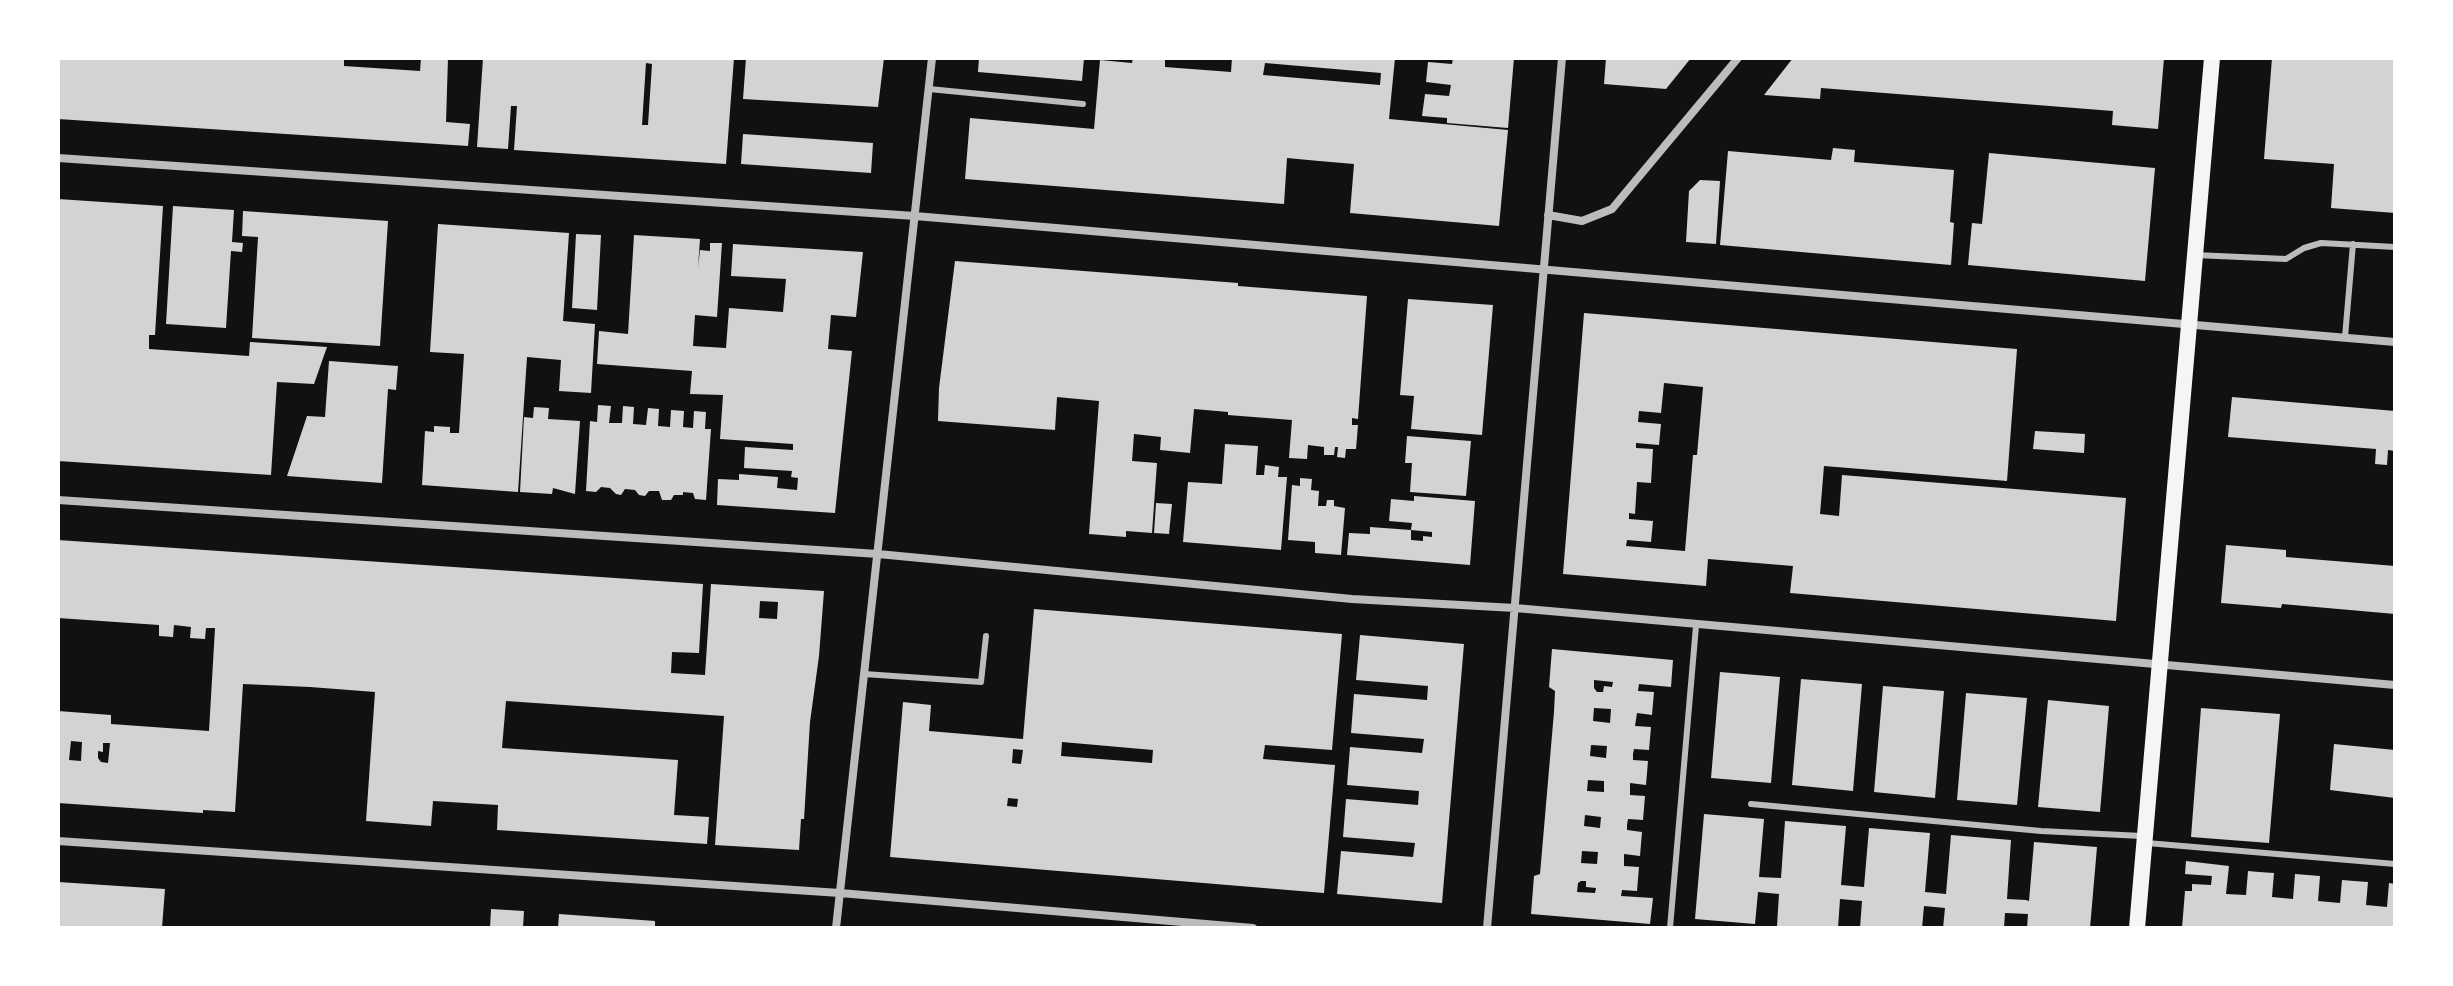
<!DOCTYPE html>
<style>
body{margin:0}
#map{position:relative;width:2453px;height:986px;overflow:hidden;background:#111;font-family:"Open Sans",sans-serif}
canvas{display:block}
.frame{position:absolute;inset:0;border:60px solid #fff;pointer-events:none}
</style>
<div id="map">
<canvas width="2453" height="986"></canvas>
<div class="frame"></div>
</div>
<script>
const context = document.querySelector('canvas').getContext('2d');
context.lineJoin = 'round';
function fill(path, color) { context.fillStyle = color; context.fill(path, 'evenodd'); }
const poly = rows => new Path2D(rows.map(r => 'M' + r).join(''));
function strokePath(path, color, width, dash) { context.strokeStyle = color; context.lineWidth = width; context.lineCap = dash ? 'butt' : 'round'; context.setLineDash(dash || []); context.stroke(path); }
fill(poly([
 [58,58,344,58,344,66,420,71,421,58,448,58,446,122,470,124,468,146,58,119],
 [483,58,734,58,726,164,514,150,517,106,511,106,508,149,477,147],
 [646,63,652,64,648,125,642,125],
 [746,58,884,58,878,107,743,99],
 [979,58,1084,58,1082,81,978,72],
 [1133,58,1165,58,1165,67,1231,72,1232,58,1395,58,1389,119,1508,130,1499,226,1350,213,1354,164,1319,161,1287,158,1284,204,965,179,970,118,1094,129,1100,60,1132,63],
 [1265,63,1381,73,1380,85,1263,75],
 [1453,58,1514,58,1508,128,1447,123,1447,118,1422,116,1425,94,1449,96,1451,85,1426,82,1428,62,1452,64],
 [1606,58,1691,58,1666,89,1604,84],
 [1793,58,2164,58,2158,129,2112,125,2113,111,1821,88,1820,99,1764,95],
 [2272,58,2395,58,2395,213,2331,208,2334,164,2264,159],
 [743,134,873,143,871,173,741,164],
 [1833,148,1855,150,1854,162,1954,170,1950,222,1954,223,1951,265,1720,245,1728,151,1831,160],
 [1989,153,2155,168,2145,281,1968,265,1972,223,1982,224],
 [1700,180,1720,181,1716,244,1686,242,1689,191],
 [58,199,163,206,155,335,149,335,149,349,249,356,250,342,327,347,314,384,277,382,271,475,58,461],
 [173,206,234,210,232,242,243,243,242,252,231,251,226,328,166,324],
 [243,211,388,221,380,346,252,338,258,237,242,236],
 [438,224,569,233,563,321,595,324,591,393,559,391,561,360,527,357,518,492,422,485,425,431,434,432,434,426,450,427,450,433,459,433,464,354,430,352],
 [576,234,601,235,597,310,572,308],
 [634,235,700,239,698,268,700,250,710,251,710,243,722,243,717,317,695,315,693,346,726,348,729,308,783,312,786,279,731,276,733,244,863,252,856,317,831,315,828,349,852,351,835,513,717,505,718,479,739,480,739,474,778,477,777,488,797,490,798,478,791,477,792,471,744,468,745,447,793,450,793,444,720,439,723,395,690,394,692,371,597,364,599,331,628,334],
 [955,261,1238,283,1238,286,1367,296,1358,419,1352,418,1352,425,1358,425,1356,449,1346,449,1345,458,1337,457,1338,447,1335,447,1334,455,1324,455,1324,447,1308,445,1307,459,1289,458,1292,420,1228,415,1228,412,1194,409,1190,453,1160,450,1161,437,1134,434,1132,461,1157,463,1152,533,1126,531,1126,537,1089,534,1099,401,1057,397,1055,430,938,421,939,388],
 [1408,299,1493,305,1482,435,1411,429,1414,396,1400,395],
 [1584,313,2017,349,2007,481,1824,466,1820,514,1839,516,1842,475,2126,498,2116,621,1790,593,1793,566,1708,559,1706,586,1563,574],
 [1664,383,1703,387,1697,455,1693,455,1685,551,1626,546,1627,540,1651,542,1653,521,1629,519,1629,513,1635,514,1637,482,1651,483,1653,449,1636,448,1636,443,1659,445,1661,424,1638,422,1639,411,1661,413],
 [329,361,398,366,396,390,388,389,382,483,287,476,307,416,325,417],
 [2232,397,2395,411,2395,451,2388,450,2387,465,2375,464,2376,449,2228,437],
 [598,405,611,406,609,423,622,423,623,406,634,407,633,424,646,425,648,408,659,409,658,426,670,427,671,410,684,411,683,427,693,428,694,411,706,412,705,429,711,429,706,500,695,499,693,493,683,492,683,495,674,495,671,500,662,500,659,491,649,491,645,496,639,495,635,490,625,489,621,495,616,494,610,488,601,487,596,492,586,491,590,421,597,422],
 [534,407,549,408,548,419,580,421,575,494,553,488,552,494,520,492,524,417,533,418],
 [2035,431,2085,434,2084,453,2033,449],
 [1407,436,1471,441,1466,496,1410,492,1412,463,1405,463],
 [1225,444,1258,446,1256,475,1264,475,1265,465,1279,467,1278,477,1287,477,1281,550,1183,542,1188,482,1222,484],
 [1300,478,1312,479,1311,490,1319,491,1318,506,1326,506,1327,500,1334,500,1334,506,1345,508,1341,555,1315,553,1315,542,1288,540,1292,485,1300,486],
 [1414,496,1475,501,1470,565,1347,555,1349,533,1370,534,1370,527,1411,530,1411,540,1423,541,1423,536,1432,537,1432,532,1411,530,1412,523,1389,521,1391,499,1414,501],
 [1156,503,1172,504,1169,534,1154,533],
 [58,540,703,584,699,653,672,652,671,673,705,675,711,584,824,591,819,656,810,722,804,819,801,819,799,850,715,845,724,716,506,701,502,748,678,760,674,815,709,817,707,844,497,830,498,805,433,801,431,826,366,821,375,692,310,687,243,684,235,812,203,810,203,813,58,803,58,711,111,715,111,724,209,731,215,628,206,628,205,639,190,638,191,627,174,625,173,637,159,636,159,625,58,618],
 [760,601,778,602,777,619,759,618],
 [71,741,82,742,81,761,69,760],
 [103,743,110,743,108,763,101,762,98,758,98,751,103,752],
 [2226,545,2286,550,2286,557,2395,566,2395,614,2282,604,2281,608,2221,603],
 [1034,609,1342,634,1332,750,1265,745,1263,759,1335,765,1324,893,890,857,903,702,931,705,929,731,1023,739],
 [1062,742,1153,750,1152,763,1061,756],
 [1013,749,1023,750,1021,764,1012,763],
 [1008,798,1018,799,1017,807,1007,806],
 [1360,635,1464,644,1442,903,1337,894,1341,851,1413,857,1415,843,1343,837,1346,799,1418,805,1419,791,1347,785,1350,747,1422,753,1424,739,1351,733,1354,694,1427,700,1428,686,1356,680],
 [1552,649,1673,660,1671,687,1639,684,1638,691,1654,692,1652,715,1637,713,1635,726,1651,727,1649,750,1634,749,1633,754,1633,760,1648,761,1646,785,1630,783,1630,795,1645,796,1643,820,1628,819,1627,825,1627,830,1642,832,1640,856,1624,854,1624,866,1639,867,1637,891,1622,890,1621,896,1653,898,1650,924,1531,914,1534,876,1540,874,1554,712,1555,691,1549,687],
 [1594,680,1613,682,1612,687,1604,686,1603,692,1597,692,1594,688],
 [1594,708,1611,709,1610,723,1593,721],
 [1591,745,1607,746,1606,758,1590,756],
 [1588,780,1604,781,1604,792,1587,791],
 [1585,815,1601,817,1600,828,1584,826],
 [1582,851,1598,852,1597,864,1581,863],
 [1581,881,1586,881,1586,887,1596,888,1595,893,1577,892,1578,883],
 [1720,672,1780,677,1771,783,1711,778],
 [1801,679,1862,684,1853,791,1792,785],
 [1883,686,1944,691,1935,798,1874,792],
 [1966,693,2027,698,2017,805,1957,800],
 [2048,700,2109,706,2100,812,2038,807],
 [2201,708,2280,714,2269,843,2191,837],
 [2334,744,2395,750,2395,798,2330,790],
 [1704,814,1764,819,1759,877,1781,878,1785,821,1846,826,1841,885,1864,887,1869,828,1930,833,1925,892,1946,894,1951,835,2011,840,2007,899,2026,900,2029,901,2034,842,2097,847,2090,928,2027,928,2028,914,2005,913,2004,928,1943,928,1945,908,1924,906,1922,928,1860,928,1862,901,1840,899,1838,928,1777,926,1779,894,1758,892,1755,924,1695,919],
 [2186,861,2229,866,2226,894,2246,895,2248,871,2259,872,2274,873,2272,897,2293,899,2295,874,2320,876,2318,901,2340,903,2342,880,2354,881,2368,882,2366,905,2387,907,2389,883,2395,884,2395,928,2182,928,2185,891,2192,891,2192,884,2211,885,2212,876,2185,874],
 [58,882,165,889,162,928,58,928],
 [491,909,524,911,523,928,490,928],
 [559,914,655,921,655,928,558,928]
]), '#d3d3d3');
strokePath(poly([
 [929,89,1083,104],
 [2195,255,2286,259,2304,248,2321,243,2395,247],
 [2345,337,2353,244],
 [864,674,981,682,986,636],
 [1751,804,2041,831,2142,836],
 [2147,843,2395,864],
 [1670,928,1696,626]
]), '#bcbcbc', 6);
strokePath(poly([
 [58,158,915,216,2395,342],
 [1548,215,1582,221,1612,209,1738,58],
 [58,500,878,554,1352,599,1515,608,2395,685],
 [58,841,840,893,1253,928],
 [836,928,932,58],
 [1487,928,1562,58]
]), '#bcbcbc', 8);
strokePath(poly([
 [2137,928,2212,58]
]), '#f5f5f5', 16);
</script>
